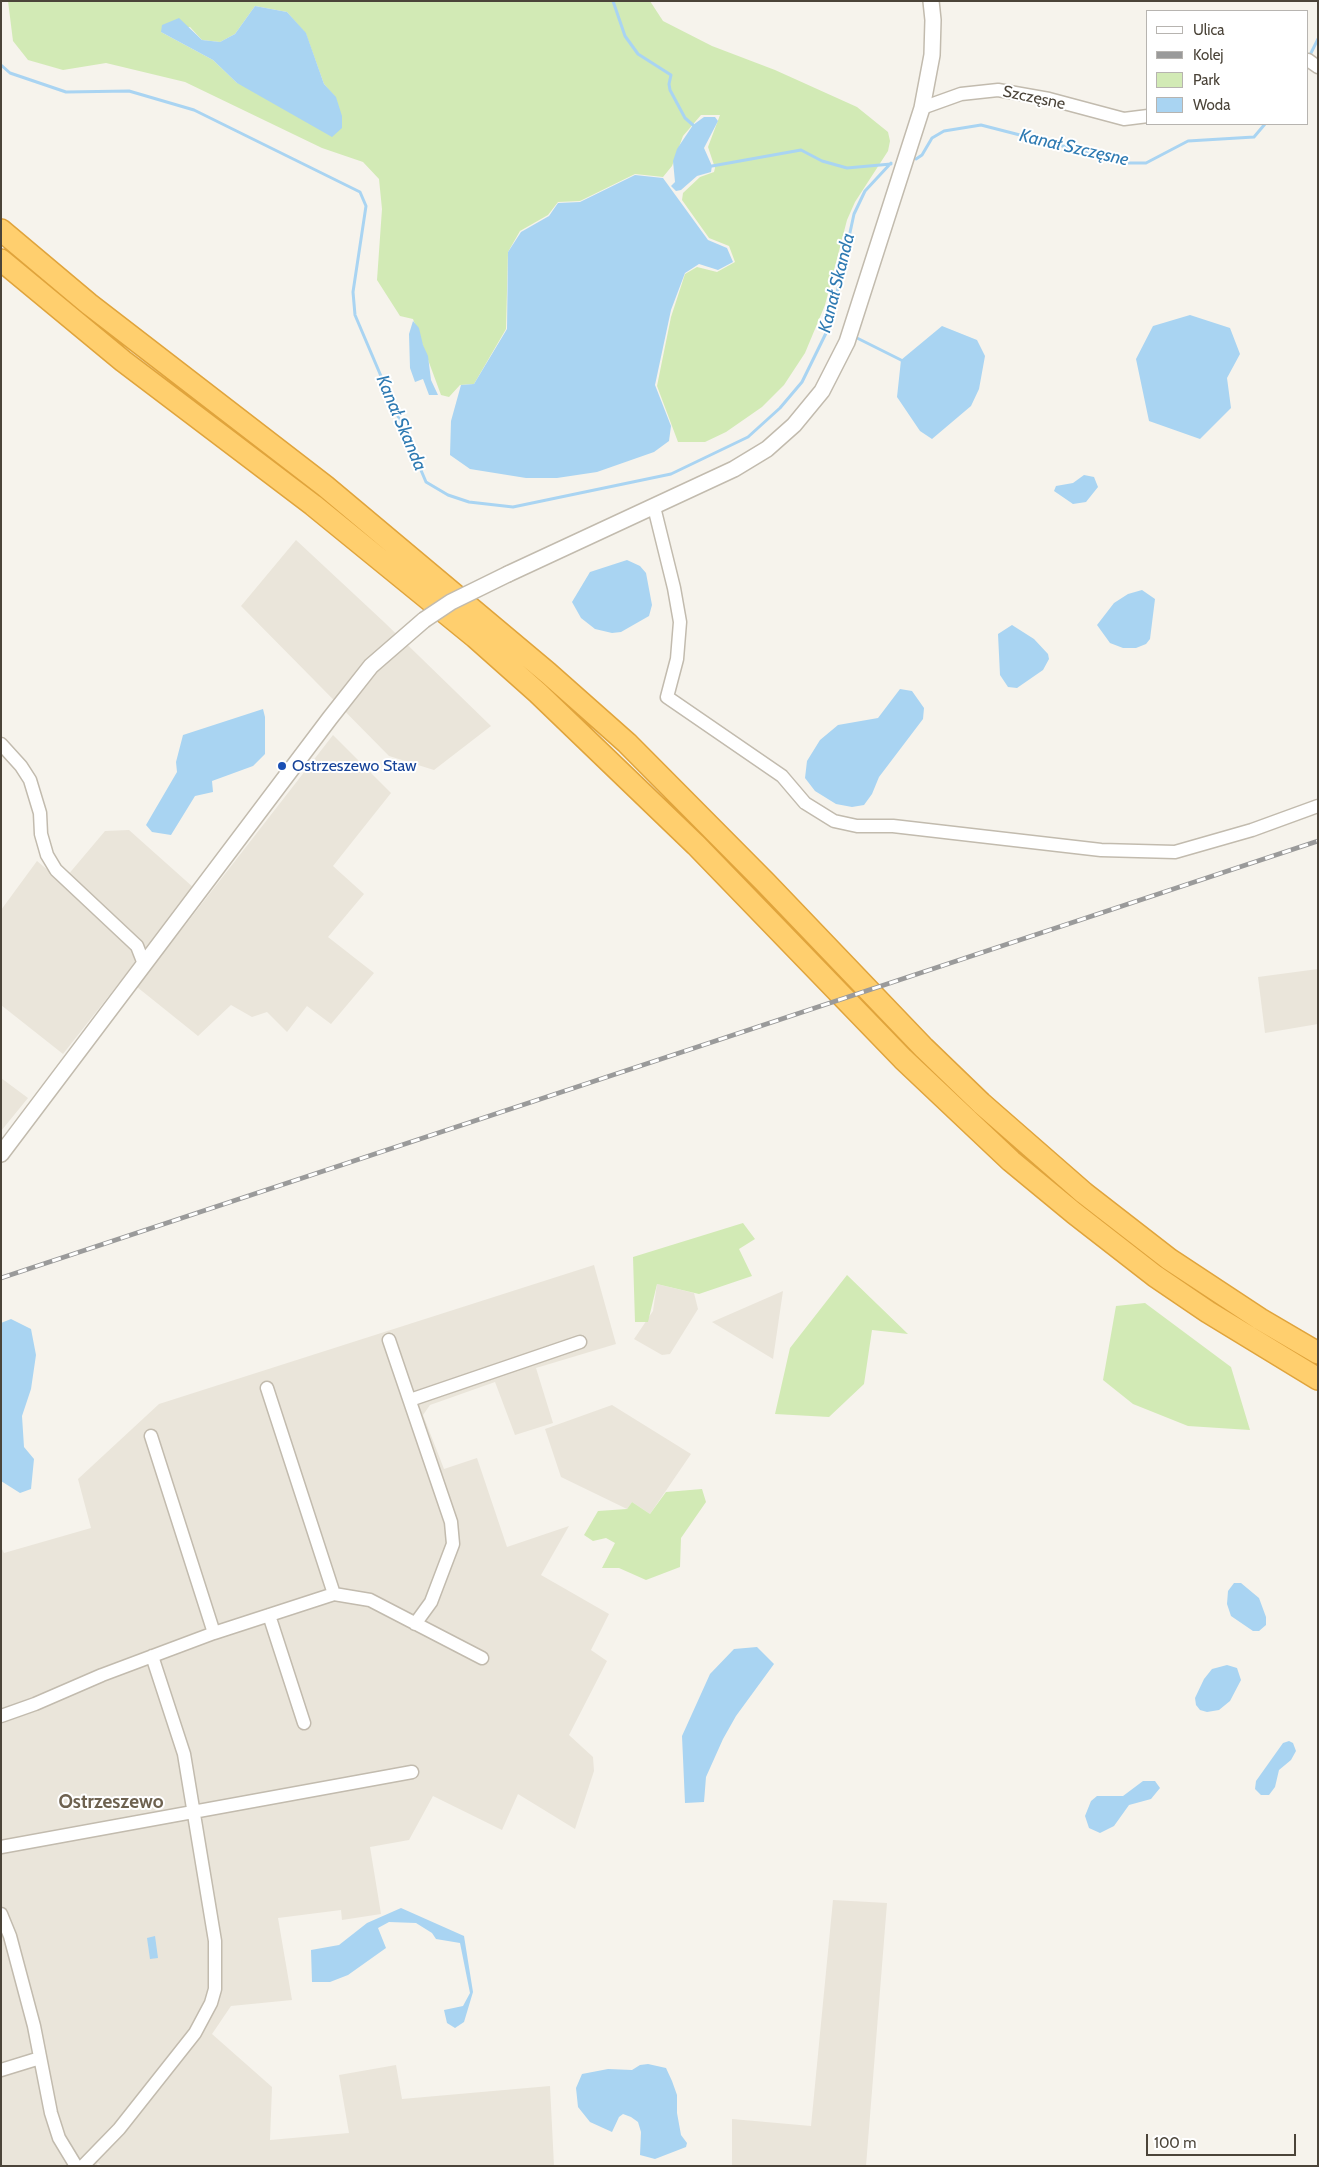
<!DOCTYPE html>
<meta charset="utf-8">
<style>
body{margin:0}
#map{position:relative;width:1319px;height:2167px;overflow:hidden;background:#f6f3ec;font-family:Cabin,sans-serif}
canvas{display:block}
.frame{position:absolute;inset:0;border:2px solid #4b4439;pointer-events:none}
.legend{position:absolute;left:1146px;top:10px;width:162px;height:115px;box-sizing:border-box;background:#fff;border:1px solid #b7b4b0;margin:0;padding:6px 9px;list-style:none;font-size:15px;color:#4b4439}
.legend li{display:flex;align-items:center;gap:10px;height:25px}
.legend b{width:25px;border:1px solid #b7b4b0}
.scale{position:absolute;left:1146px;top:2134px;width:150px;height:22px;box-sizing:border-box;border:2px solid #4b4439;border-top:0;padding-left:6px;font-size:15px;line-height:18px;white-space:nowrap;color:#4b4439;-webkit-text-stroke:4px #fff;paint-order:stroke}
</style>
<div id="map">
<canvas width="1319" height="2167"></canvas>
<div class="frame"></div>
<ul class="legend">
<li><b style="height:6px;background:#fff"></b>Ulica</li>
<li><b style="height:6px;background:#9a9a9a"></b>Kolej</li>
<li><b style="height:14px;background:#d2eab5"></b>Park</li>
<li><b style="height:14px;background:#a9d4f2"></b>Woda</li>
</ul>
<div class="scale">100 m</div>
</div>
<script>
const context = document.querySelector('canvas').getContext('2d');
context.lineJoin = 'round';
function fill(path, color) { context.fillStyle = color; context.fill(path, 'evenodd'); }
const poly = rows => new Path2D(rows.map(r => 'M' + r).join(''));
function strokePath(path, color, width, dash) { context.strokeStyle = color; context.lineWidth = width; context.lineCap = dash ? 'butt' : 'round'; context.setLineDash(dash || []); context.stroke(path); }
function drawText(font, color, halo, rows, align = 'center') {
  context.font = font + ' Cabin,sans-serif'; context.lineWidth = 4; context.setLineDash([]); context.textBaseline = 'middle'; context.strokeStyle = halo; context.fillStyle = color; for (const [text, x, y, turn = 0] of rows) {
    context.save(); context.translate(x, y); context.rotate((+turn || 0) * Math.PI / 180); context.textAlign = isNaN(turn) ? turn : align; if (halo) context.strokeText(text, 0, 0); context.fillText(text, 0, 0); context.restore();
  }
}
fill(poly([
 [296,540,384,622,491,726,434,770,389,756,241,606],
 [333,735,391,793,333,866,364,894,328,937,374,973,331,1024,307,1006,287,1032,267,1012,252,1017,231,1005,198,1036,137,987],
 [129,830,194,888,63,1054,1,1005,1,910,37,861,62,882,105,831],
 [1318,969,1318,1024,1265,1033,1258,977],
 [1,1078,28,1098,1,1131],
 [594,1265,616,1344,536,1368,553,1423,515,1435,495,1382,430,1405,423,1415,444,1469,477,1458,507,1547,569,1526,541,1575,609,1614,591,1650,607,1661,569,1735,593,1757,594,1771,575,1829,518,1794,502,1830,433,1796,409,1840,370,1847,381,1914,342,1920,341,1910,278,1918,292,2000,231,2006,212,2034,272,2087,270,2140,349,2133,339,2075,396,2065,402,2099,550,2086,554,2166,102,2166,98,2163,96,2166,1,2166,1,1547,4,1553,91,1528,78,1479,159,1404],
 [657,1284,694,1293,698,1309,670,1354,662,1355,634,1339,653,1311],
 [783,1291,773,1359,712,1322],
 [612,1405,691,1454,650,1514,632,1502,627,1509,561,1477,545,1429],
 [833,1900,887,1903,866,2166,732,2166,732,2119,811,2126]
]), '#eae5da');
fill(poly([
 [8,1,650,1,663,21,712,46,775,70,857,107,888,132,890,141,888,151,855,202,847,220,825,305,805,353,784,385,762,407,726,432,705,442,678,442,657,386,671,317,685,274,697,267,717,272,735,262,729,246,709,238,682,200,683,193,700,177,714,172,715,168,708,147,720,115,701,115,683,136,672,166,663,177,635,174,580,201,558,202,548,215,520,231,508,252,506,329,474,384,460,385,449,397,441,395,413,319,400,316,377,280,382,209,379,179,363,162,322,148,185,82,106,63,63,70,28,60,13,41],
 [255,6,287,12,306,34,324,84,336,98,237,83,213,60,161,32,190,27,202,40,220,42,235,34],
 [743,1223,755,1239,739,1249,752,1276,699,1294,657,1284,648,1322,635,1322,633,1257],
 [847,1275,908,1334,872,1330,864,1384,829,1417,775,1414,790,1348],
 [1145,1303,1231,1367,1250,1430,1188,1426,1133,1404,1103,1380,1116,1306],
 [702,1489,706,1502,681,1538,680,1567,646,1580,619,1568,602,1568,615,1543,606,1538,593,1541,584,1535,598,1511,627,1509,632,1502,650,1514,666,1492]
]), '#d2eab5');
fill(poly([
 [255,6,287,12,306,33,324,84,336,97,342,116,342,128,332,137,237,83,213,60,161,32,162,25,179,18,202,40,220,42,235,34],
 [704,117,715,117,718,121,704,148,712,166,711,172,697,176,681,190,676,191,671,186,675,182,673,161,677,149,693,125],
 [635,175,663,178,708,240,727,248,733,262,718,270,699,264,685,273,671,310,655,385,671,426,669,441,654,452,597,472,557,478,526,478,470,469,450,455,451,421,461,385,474,384,507,329,508,252,521,232,549,216,558,203,580,202],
 [1190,315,1230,328,1240,354,1227,378,1231,408,1200,439,1149,421,1136,359,1153,326],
 [413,321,419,328,423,345,428,356,431,380,438,395,429,395,423,379,415,382,410,368,409,334],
 [942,326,977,340,985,356,979,389,971,406,932,439,920,431,897,397,901,360],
 [1084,475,1094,477,1098,487,1086,502,1073,504,1054,491,1056,486,1073,483],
 [627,560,640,566,646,573,652,605,649,616,621,632,612,633,595,629,581,618,572,602,590,572],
 [1142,590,1155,599,1150,639,1146,644,1136,648,1123,648,1110,643,1097,625,1114,603,1128,594],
 [1012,625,1034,639,1048,654,1049,659,1043,670,1017,688,1008,687,1000,675,998,634],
 [900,689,912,691,924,708,923,719,879,777,872,794,864,805,852,807,836,804,815,791,805,778,807,761,820,740,838,725,878,718],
 [263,709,265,717,265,754,253,766,212,781,213,792,195,796,171,835,152,832,146,825,177,772,176,762,183,735],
 [11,1319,31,1329,36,1355,31,1389,22,1416,24,1447,34,1459,31,1489,20,1493,1,1481,1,1323],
 [1234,1583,1241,1583,1259,1598,1266,1617,1266,1625,1259,1631,1253,1631,1231,1616,1227,1604,1228,1591],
 [757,1647,774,1664,736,1716,723,1739,706,1777,704,1802,685,1803,682,1736,710,1674,734,1649],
 [1227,1665,1237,1668,1241,1680,1230,1701,1219,1710,1207,1712,1200,1710,1196,1705,1195,1698,1204,1679,1212,1669],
 [1289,1741,1293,1743,1296,1751,1291,1760,1279,1770,1275,1787,1269,1795,1261,1795,1255,1789,1256,1781,1283,1743],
 [1143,1781,1155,1781,1160,1788,1151,1799,1129,1805,1114,1826,1100,1833,1089,1828,1085,1816,1091,1801,1097,1796,1123,1796],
 [401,1908,464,1936,473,1992,464,2022,455,2028,447,2023,444,2010,463,2006,470,1993,460,1943,436,1939,432,1933,416,1923,389,1922,378,1928,386,1948,348,1975,330,1982,312,1982,311,1950,339,1945,367,1923],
 [155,1936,158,1958,150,1959,147,1938],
 [648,2064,666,2068,672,2081,677,2095,677,2113,681,2135,687,2143,686,2147,655,2159,640,2155,641,2132,638,2122,631,2117,623,2114,619,2117,612,2132,590,2122,578,2107,576,2088,582,2074,608,2069,632,2070,640,2065]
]), '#a9d4f2');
strokePath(poly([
 [613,1,625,36,638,54,671,75,669,84,670,90,685,118,693,125],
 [1309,57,1318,39],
 [1,65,10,73,66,92,129,91,194,110,360,192,366,206,353,292,355,315,426,482,448,495,469,502,513,507,671,474,748,437,780,408,802,382,830,325,854,214,865,191,891,163],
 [916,159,922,155,932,138,944,131,981,125,1129,163,1146,163,1188,141,1254,137,1265,124],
 [712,166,801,150,822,161,847,168,891,164],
 [857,338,901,360]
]), '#a9d4f2', 3);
const minor = poly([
 [1308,60,1318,67],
 [922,108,961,94,998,90,1049,99,1124,119,1148,116],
 [654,507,674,588,680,622,677,659,667,697,782,776,805,803,834,821,857,826,893,826,1101,850,1175,852,1252,830,1318,806],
 [1,744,21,766,30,780,40,813,41,834,47,855,56,870,137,946,144,964],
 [389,1340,451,1522,453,1544,431,1602,415,1624],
 [267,1388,334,1594],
 [410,1400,580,1342],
 [151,1436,214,1633],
 [269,1615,304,1723],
 [1,1716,35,1704,102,1675,214,1633,334,1594,370,1600,482,1658],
 [1,1847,412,1772],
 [1,1914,10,1936,34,2026,51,2113,59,2138,76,2166],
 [1,2070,40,2058],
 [83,2166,119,2129,195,2033,211,2003,215,1989,215,1941,184,1754,152,1656]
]);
const tertiary = poly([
 [508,574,734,469,767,449,794,425,822,391,847,342,922,108,932,55,933,20,931,1],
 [1,1154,330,718,371,666,424,620]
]);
const motorway = poly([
 [1,230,89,304,325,486,548,673,627,743,766,883,924,1048,981,1103,1084,1193,1169,1259,1260,1319,1318,1353],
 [1,260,123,361,313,505,475,637,538,693,696,845,903,1059,1011,1161,1074,1213,1155,1276,1208,1312,1318,1379]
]);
strokePath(minor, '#c2bbae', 15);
strokePath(tertiary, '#c2bbae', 18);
strokePath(motorway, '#e0a43c', 24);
strokePath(minor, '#fff', 12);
strokePath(tertiary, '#fff', 15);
strokePath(motorway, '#ffcf6e', 21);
const rail = poly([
 [1,1278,1318,841]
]);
strokePath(rail, '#9a9a9a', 5);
strokePath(rail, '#fff', 3, [9]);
const tertiaryBridge = poly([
 [424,620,451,602,508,574]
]);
strokePath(tertiaryBridge, '#c2bbae', 18, []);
strokePath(tertiaryBridge, '#fff', 15);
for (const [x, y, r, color] of [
 [282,766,5,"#1a4fb4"]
]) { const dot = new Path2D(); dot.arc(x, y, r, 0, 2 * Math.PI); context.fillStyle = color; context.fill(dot); strokePath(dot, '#fff', 2); }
drawText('16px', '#4b4439', '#fff', [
 ["Szczęsne",1034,98,12]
]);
drawText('16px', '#164399', '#fff', [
 ["Ostrzeszewo Staw",292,766]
], 'left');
drawText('italic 18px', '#2e7ab2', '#fff', [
 ["Kanał Szczęsne",1074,148,13],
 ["Kanał Skanda",837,283,-76],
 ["Kanał Skanda",401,423,67]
]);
drawText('bold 19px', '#6e6250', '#fff', [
 ["Ostrzeszewo",111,1802]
]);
</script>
